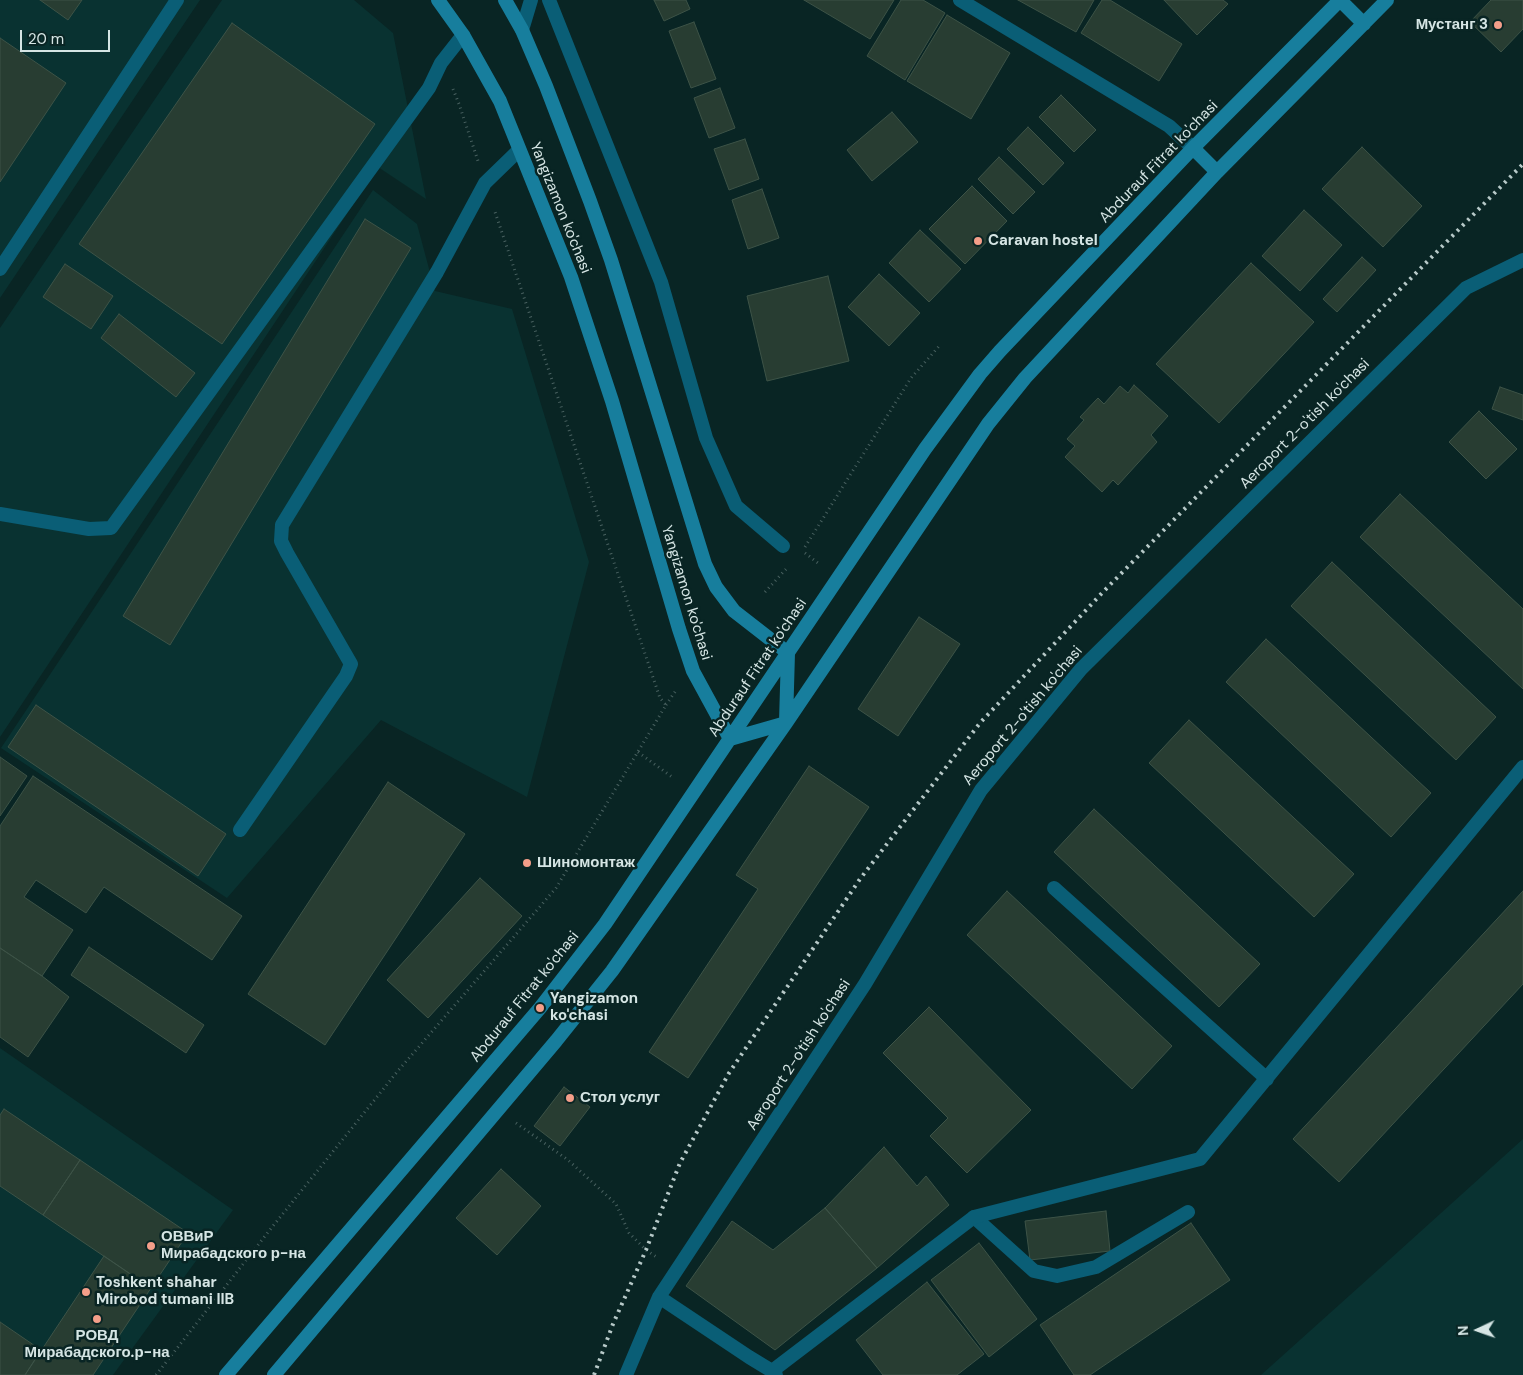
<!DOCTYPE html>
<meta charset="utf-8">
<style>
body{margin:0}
#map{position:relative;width:1523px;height:1375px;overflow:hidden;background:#092524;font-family:"DM Sans",sans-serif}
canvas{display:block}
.north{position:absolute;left:1453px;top:1305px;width:50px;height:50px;-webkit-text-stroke:4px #092524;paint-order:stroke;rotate:267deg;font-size:14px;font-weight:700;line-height:20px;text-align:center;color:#d5e5e4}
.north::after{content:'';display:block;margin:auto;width:18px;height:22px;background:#d5e5e4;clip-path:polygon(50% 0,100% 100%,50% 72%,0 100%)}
.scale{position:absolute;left:20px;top:30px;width:90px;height:22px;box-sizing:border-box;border:2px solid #d5e5e4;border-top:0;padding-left:6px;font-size:15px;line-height:18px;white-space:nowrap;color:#d5e5e4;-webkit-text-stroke:4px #092524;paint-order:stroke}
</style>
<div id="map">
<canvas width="1523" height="1375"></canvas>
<div class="north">N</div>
<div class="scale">20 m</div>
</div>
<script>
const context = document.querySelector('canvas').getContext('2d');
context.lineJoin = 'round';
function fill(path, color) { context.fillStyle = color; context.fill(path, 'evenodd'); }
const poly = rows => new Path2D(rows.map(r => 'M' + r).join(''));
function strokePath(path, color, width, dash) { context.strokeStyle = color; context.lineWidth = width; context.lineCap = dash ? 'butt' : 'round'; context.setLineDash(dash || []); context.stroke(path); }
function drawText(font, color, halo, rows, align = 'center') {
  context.font = font + ' "DM Sans",sans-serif'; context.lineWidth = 5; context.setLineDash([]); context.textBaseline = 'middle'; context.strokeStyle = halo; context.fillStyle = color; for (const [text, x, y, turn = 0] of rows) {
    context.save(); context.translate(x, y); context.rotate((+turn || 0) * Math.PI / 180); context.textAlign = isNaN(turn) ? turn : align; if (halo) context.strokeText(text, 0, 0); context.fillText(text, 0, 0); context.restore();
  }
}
fill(poly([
 [0,0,200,0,0,298],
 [222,0,354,0,393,33,426,199,378,167,0,737,0,328],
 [373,190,417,224,435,291,512,309,589,562,527,797,381,720,227,898,1,748],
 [0,1048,233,1210,113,1375,0,1375],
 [1523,1139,1523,1375,1261,1375,1389,1260]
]), '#093231');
const building = poly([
 [40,0,82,0,68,20,40,0],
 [654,0,686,0,690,9,664,21,654,0],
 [804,0,894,0,870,39,804,0],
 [901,0,923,0,945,13,905,80,867,56,901,0],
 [1018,0,1094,0,1076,32,1018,0],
 [1102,0,1110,0,1182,44,1159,81,1081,33,1102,0],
 [1164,0,1223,0,1228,4,1197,35,1164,0],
 [1491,0,1523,0,1523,29,1501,52,1470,22,1491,0],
 [947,15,1010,53,971,119,907,81,947,15],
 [694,22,716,79,691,88,669,31,694,22],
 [232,23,375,124,222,344,79,244,232,23],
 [0,38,66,83,0,182,0,38],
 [720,88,735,128,709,138,694,98,720,88],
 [1061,95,1096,130,1074,152,1039,117,1061,95],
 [892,112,918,142,872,181,847,150,892,112],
 [1028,127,1064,163,1043,185,1007,149,1028,127],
 [745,139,759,179,729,190,714,149,745,139],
 [1362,147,1422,206,1383,247,1322,189,1362,147],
 [999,157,1035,192,1013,214,978,179,999,157],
 [972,186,1007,221,965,264,929,229,972,186],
 [762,189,779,238,748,249,732,200,762,189],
 [1304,210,1342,245,1300,291,1262,256,1304,210],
 [365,219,411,248,170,645,123,616,365,219],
 [920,230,961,269,929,302,889,263,920,230],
 [1362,257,1376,270,1337,312,1323,299,1362,257],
 [1251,263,1314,322,1219,423,1156,364,1251,263],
 [65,264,113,296,91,329,43,297,65,264],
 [879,274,920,313,889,346,848,307,879,274],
 [828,276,849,361,767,381,747,296,828,276],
 [119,314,195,373,176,397,101,338,119,314],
 [1134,385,1168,416,1151,435,1157,442,1118,485,1113,480,1102,492,1065,457,1075,446,1067,439,1084,420,1080,417,1098,398,1104,404,1120,386,1128,393,1134,385],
 [1500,387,1523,395,1523,420,1492,409,1500,387],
 [1479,411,1517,449,1486,479,1449,442,1479,411],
 [1400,494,1523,609,1523,689,1360,537,1400,494],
 [1332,562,1496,717,1456,760,1291,606,1332,562],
 [919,617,960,644,898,736,858,709,919,617],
 [1266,639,1431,793,1391,837,1226,682,1266,639],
 [36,705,226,834,198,876,8,747,36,705],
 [1189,720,1354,874,1314,917,1149,763,1189,720],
 [0,757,27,776,0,816,0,757],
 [809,766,869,807,688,1078,649,1052,758,889,736,875,809,766],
 [33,776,242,916,212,960,104,887,86,913,36,880,24,897,73,930,42,976,0,948,0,826,33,776],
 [388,782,465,834,325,1045,248,994,388,782],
 [1094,809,1260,964,1219,1007,1054,852,1094,809],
 [480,878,522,916,428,1018,387,980,480,878],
 [1007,891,1172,1046,1132,1089,967,935,1007,891],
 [1523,891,1523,984,1339,1182,1293,1139,1523,891],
 [89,947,204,1025,186,1053,71,975,89,947],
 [0,948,42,976,69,997,28,1057,0,1037,0,948],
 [929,1007,1031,1110,967,1173,930,1136,948,1118,883,1053,929,1007],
 [564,1087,590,1107,560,1146,534,1126,564,1087],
 [4,1109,80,1160,43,1215,0,1186,0,1115,4,1109],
 [884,1147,917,1186,926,1176,949,1205,877,1268,825,1208,884,1147],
 [80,1160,188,1233,151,1288,43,1215,80,1160],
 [501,1169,541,1206,497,1255,456,1218,501,1169],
 [825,1208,877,1268,775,1350,686,1286,732,1221,773,1250,825,1208],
 [1106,1211,1110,1251,1030,1260,1025,1221,1106,1211],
 [1191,1223,1230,1280,1090,1375,1074,1375,1040,1325,1191,1223],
 [979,1243,1037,1319,989,1357,931,1280,979,1243],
 [104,1256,151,1288,93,1375,25,1375,104,1256],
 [927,1282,984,1354,957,1375,883,1375,856,1340,927,1282],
 [0,1322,41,1350,25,1375,0,1375,0,1322]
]);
fill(building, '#283d32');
strokePath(building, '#3d5347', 1);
strokePath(poly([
 [453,89,459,104,478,161],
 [805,547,911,378,941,344],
 [805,553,818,563],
 [765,592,787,568],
 [666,705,677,689],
 [638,752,672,777],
 [516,1123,568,1160,616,1204,629,1233,646,1250,658,1258],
 [156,1375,269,1231,397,1072,556,888,666,705,660,698,495,212]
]), '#496160', 3, [1, 4]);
strokePath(poly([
 [549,0,661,282,706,438,736,506,783,546],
 [0,269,177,0],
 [0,514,89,529,111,528,429,88,441,63,463,35],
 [240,830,346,676,351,664,287,553,281,541,282,525,437,272,485,183,519,150],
 [974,1217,1034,1271,1057,1276,1096,1267,1188,1212]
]), '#0a5e76', 14);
strokePath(poly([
 [960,0,1169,126,1193,148],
 [522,30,531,0],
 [1054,888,1267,1079],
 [659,1297,749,1357,772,1371,776,1375],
 [772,1371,974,1217,1200,1159,1523,767],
 [626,1375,659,1297,865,984,981,790,1081,669,1466,288,1523,260]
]), '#0a5e76', 14);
strokePath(poly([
 [438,0,463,35,500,101,571,277,612,401,679,629,693,671,730,739],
 [505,0,522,30,546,86,590,201,611,260,705,564,716,587,734,611,788,653,786,722],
 [1340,0,1364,24],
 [1193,148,1217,172],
 [730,739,786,723],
 [226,1375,540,1008,605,924,925,449,980,374,1000,351,1193,148,1340,0],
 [274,1375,556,1041,612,971,786,723,988,424,1025,378,1217,172,1387,0]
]), '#177e9d', 14);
strokePath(poly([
 [594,1375,613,1324,646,1250,680,1163,729,1073,860,879,980,723,1103,592,1523,164]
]), '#b7c9c8', 4, [2.5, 5]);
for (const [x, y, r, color] of [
 [1498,25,5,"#f49e89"],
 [978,241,5,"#f49e89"],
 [527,863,5,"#f49e89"],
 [540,1008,5,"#f49e89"],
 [570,1098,5,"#f49e89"],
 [151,1246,5,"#f49e89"],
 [86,1292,5,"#f49e89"],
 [97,1319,5,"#f49e89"]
]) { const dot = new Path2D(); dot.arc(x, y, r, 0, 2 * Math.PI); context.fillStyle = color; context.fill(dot); strokePath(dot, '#092524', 2); }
drawText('bold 15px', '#d5e5e4', '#092524', [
 ["Мустанг 3",1488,25,"right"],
 ["Caravan hostel",988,241],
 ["Шиномонтаж",537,863],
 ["Yangizamon",550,999],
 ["ko'chasi",550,1016],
 ["Стол услуг",580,1098],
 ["ОВВиР",161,1237],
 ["Мирабадского р-на",161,1254],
 ["Toshkent shahar",96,1283],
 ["Mirobod tumani IIB",96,1300],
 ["РОВД",97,1336,"center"],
 ["Мирабадского.р-на",97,1353,"center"]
], 'left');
drawText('15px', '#d5e5e4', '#092524', [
 ["Abdurauf Fitrat ko'chasi",1159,162,-46],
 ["Yangizamon ko'chasi",560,208,68],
 ["Aeroport 2-o'tish ko'chasi",1305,424,-45],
 ["Yangizamon ko'chasi",686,593,73],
 ["Abdurauf Fitrat ko'chasi",758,668,-56],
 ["Aeroport 2-o'tish ko'chasi",1023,716,-50],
 ["Abdurauf Fitrat ko'chasi",525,997,-51],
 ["Aeroport 2-o'tish ko'chasi",799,1055,-57]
]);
</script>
